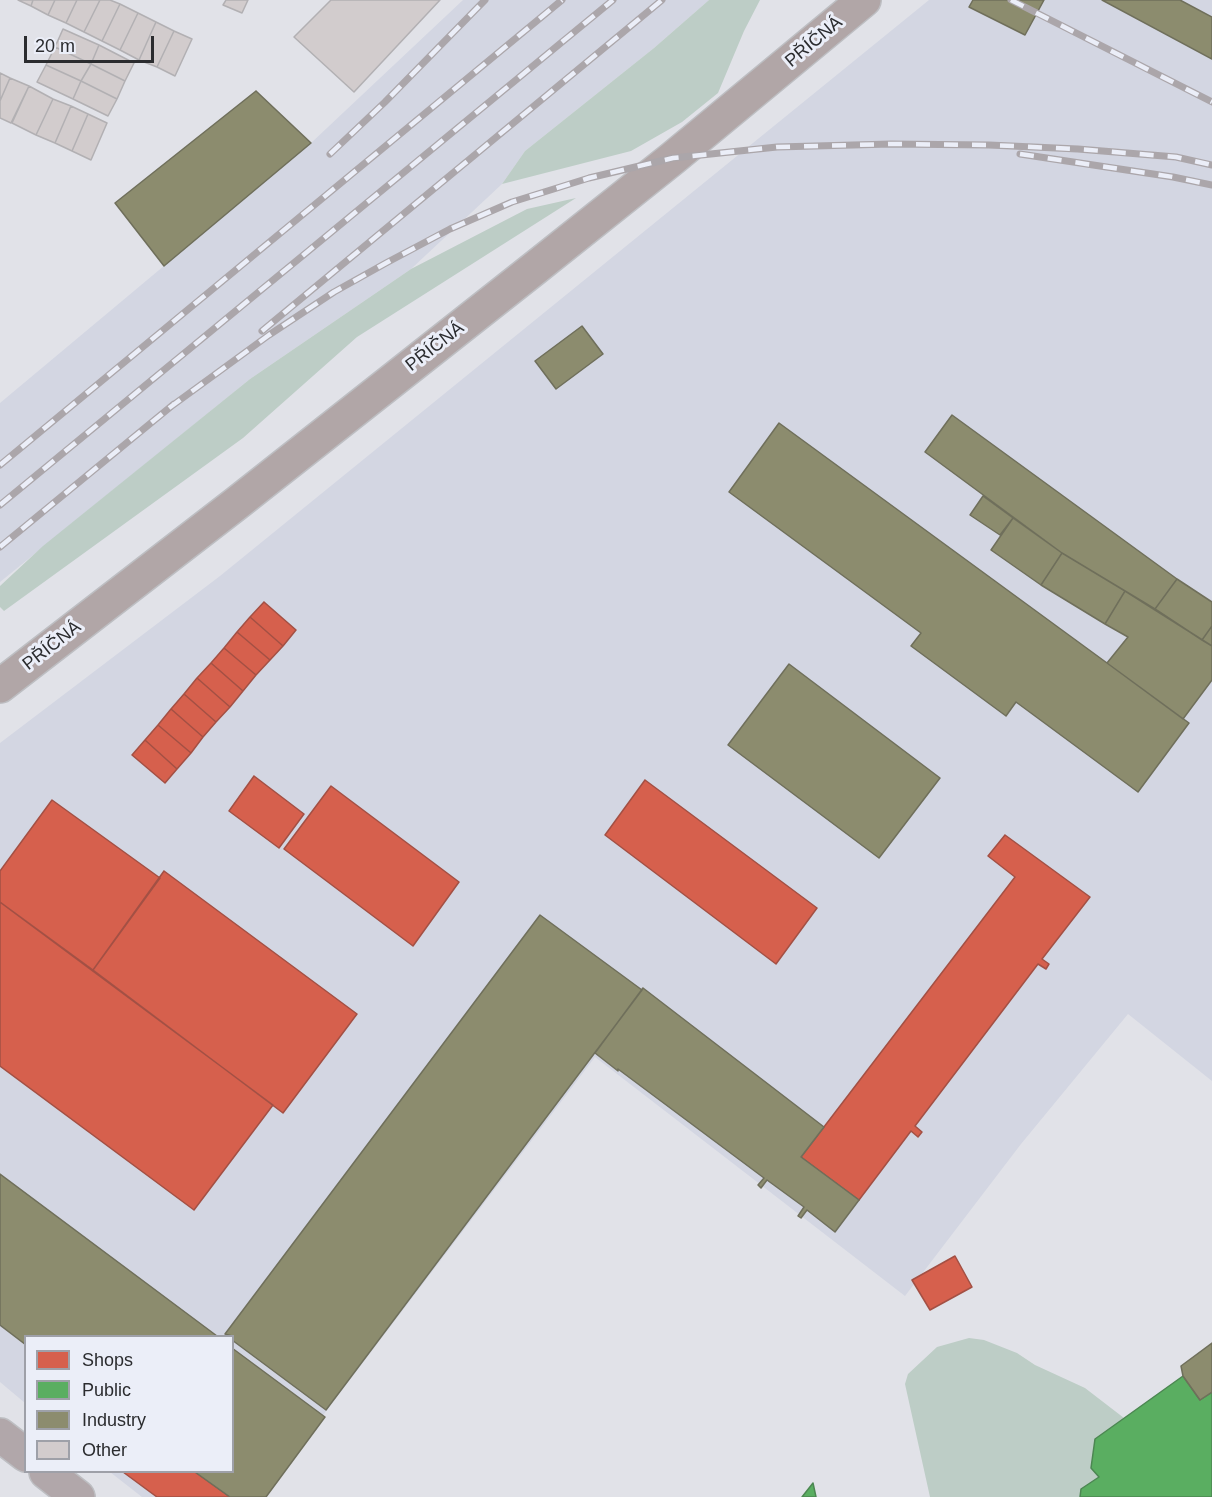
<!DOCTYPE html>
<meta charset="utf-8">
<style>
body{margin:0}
#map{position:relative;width:1212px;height:1497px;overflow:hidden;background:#e1e2e8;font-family:Helvetica,sans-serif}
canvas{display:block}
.legend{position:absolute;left:24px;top:1335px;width:210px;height:138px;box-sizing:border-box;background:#ebeef8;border:2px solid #9ea0a8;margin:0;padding:8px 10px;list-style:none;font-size:18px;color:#2b2c2f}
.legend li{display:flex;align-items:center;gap:12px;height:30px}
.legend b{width:30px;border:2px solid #9ea0a8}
.scale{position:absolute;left:24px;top:36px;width:130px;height:27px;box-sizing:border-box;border:3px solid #2b2c2f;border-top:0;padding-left:8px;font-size:18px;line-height:21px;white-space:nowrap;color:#2b2c2f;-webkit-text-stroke:4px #ebeef8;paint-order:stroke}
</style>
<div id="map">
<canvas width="1212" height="1497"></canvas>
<ul class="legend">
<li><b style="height:16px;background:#d6604d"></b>Shops</li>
<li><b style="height:16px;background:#5aae61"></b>Public</li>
<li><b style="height:16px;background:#8c8c6e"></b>Industry</li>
<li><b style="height:16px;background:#d2cccd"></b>Other</li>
</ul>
<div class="scale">20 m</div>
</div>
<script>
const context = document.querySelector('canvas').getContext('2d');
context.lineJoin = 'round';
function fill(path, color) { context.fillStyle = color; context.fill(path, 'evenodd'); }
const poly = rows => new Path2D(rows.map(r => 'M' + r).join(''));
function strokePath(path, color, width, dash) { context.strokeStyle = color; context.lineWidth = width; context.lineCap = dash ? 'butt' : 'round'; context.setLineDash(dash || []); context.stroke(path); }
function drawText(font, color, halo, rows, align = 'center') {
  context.font = font + ' Helvetica,sans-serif'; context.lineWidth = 6; context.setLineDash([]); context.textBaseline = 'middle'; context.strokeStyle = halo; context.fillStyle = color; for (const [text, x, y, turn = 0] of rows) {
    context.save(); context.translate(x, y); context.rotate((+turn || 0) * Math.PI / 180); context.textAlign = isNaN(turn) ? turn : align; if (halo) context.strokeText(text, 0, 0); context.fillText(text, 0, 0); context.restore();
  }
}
fill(poly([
 [463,0,709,0,654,48,525,151,502,184,411,269,250,379,0,582,0,403,311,143],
 [929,0,1212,0,1212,1081,1128,1014,1021,1144,905,1296,595,1057,261,1497,142,1497,110,1472,232,1472,232,1336,26,1336,25,1403,0,1382,0,743,220,576]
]), '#d3d6e2');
fill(poly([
 [709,0,760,0,744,31,718,93,682,122,631,151,502,184,525,151,654,48],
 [576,198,357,337,243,438,4,611,0,607,0,586,43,546,250,379,411,269,527,209],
 [969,1338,984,1340,1017,1353,1035,1365,1085,1388,1124,1418,1095,1439,1091,1468,1099,1477,1081,1489,1080,1497,930,1497,905,1384,908,1374,937,1347]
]), '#bdcdc6');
const shops = poly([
 [264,602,296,630,283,646,250,617,264,602],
 [250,617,283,646,270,660,237,632,250,617],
 [237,632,270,660,256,675,224,648,237,632],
 [224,648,256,675,243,691,211,663,224,648],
 [211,663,243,691,230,707,197,678,211,663],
 [197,678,230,707,216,722,184,694,197,678],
 [184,694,216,722,203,737,171,709,184,694],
 [171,709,203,737,191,753,158,725,171,709],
 [158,725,191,753,177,769,145,740,158,725],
 [145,740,177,769,165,783,132,755,145,740],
 [254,776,304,814,279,848,229,811,254,776],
 [645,780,817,908,776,964,605,835,645,780],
 [331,786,459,882,413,946,284,849,331,786],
 [52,800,160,878,93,970,0,902,0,871,52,800],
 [1005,835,1090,897,1042,959,1049,964,1046,969,1038,964,915,1126,922,1132,918,1137,911,1131,859,1200,801,1157,1015,877,988,856,1005,835],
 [164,871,357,1014,283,1113,93,970,164,871],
 [0,902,273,1105,194,1210,0,1066,0,902],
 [955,1256,972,1287,930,1310,912,1280,955,1256],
 [123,1472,195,1472,230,1497,157,1497,123,1472]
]);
fill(shops, '#d6604d');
strokePath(shops, '#a35044', 1.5);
const public = poly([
 [1183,1376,1200,1400,1212,1392,1212,1497,1080,1497,1081,1489,1099,1477,1091,1468,1095,1439,1183,1376],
 [813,1483,816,1497,802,1497,813,1483]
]);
fill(public, '#5aae61');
strokePath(public, '#4c8752', 1.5);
const industry = poly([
 [973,0,1044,0,1025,35,969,7,973,0],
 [1102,0,1180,0,1212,17,1212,59,1102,0],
 [256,91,311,143,164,266,115,203,256,91],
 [582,326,603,354,556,389,535,361,582,326],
 [952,415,1177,579,1155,609,1062,553,925,452,952,415],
 [779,423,1189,723,1138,792,1016,702,1006,716,911,646,921,633,729,492,779,423],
 [983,496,1013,518,1000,535,970,515,983,496],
 [1013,518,1062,553,1041,585,991,550,1013,518],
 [1062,553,1125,591,1105,624,1041,585,1062,553],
 [1177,579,1212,602,1212,626,1202,640,1155,609,1177,579],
 [1125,591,1212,646,1212,680,1183,719,1107,663,1128,637,1105,624,1125,591],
 [1212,626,1212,646,1202,640,1212,626],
 [789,664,940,778,879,858,728,745,789,664],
 [540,915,642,990,326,1410,232,1340,232,1336,225,1334,540,915],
 [643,988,824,1127,801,1157,859,1200,835,1232,807,1210,801,1218,798,1216,804,1207,767,1180,761,1188,758,1185,764,1178,618,1069,618,1071,595,1053,643,988],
 [0,1174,217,1336,26,1336,26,1345,0,1325,0,1174],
 [1212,1343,1212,1392,1200,1400,1183,1376,1181,1366,1212,1343],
 [232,1348,325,1417,266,1497,230,1497,195,1472,232,1472,232,1348]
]);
fill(industry, '#8c8c6e');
strokePath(industry, '#6f6f5b', 1.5);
const building = poly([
 [18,0,33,0,31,6,18,0],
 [33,0,55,0,48,15,31,6,33,0],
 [55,0,77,0,66,23,48,15,55,0],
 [77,0,100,0,84,32,66,23,77,0],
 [100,0,110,0,120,4,102,41,84,32,100,0],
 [226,0,248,0,242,13,223,5,226,0],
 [331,0,440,0,354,92,294,37,331,0],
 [120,4,138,13,120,50,102,41,120,4],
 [138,13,156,22,139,60,120,50,138,13],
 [156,22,174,31,157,67,139,60,156,22],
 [63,29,99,45,91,64,55,47,63,29],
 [174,31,192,39,175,76,157,67,174,31],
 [99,45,134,63,125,81,91,64,99,45],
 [55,47,91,64,81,81,46,65,55,47],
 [91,64,125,81,117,99,81,81,91,64],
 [46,65,81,81,73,99,37,82,46,65],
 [0,73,10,78,0,101,0,73],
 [10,78,29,86,11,123,0,118,0,101,10,78],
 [81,81,117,99,108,116,73,99,81,81],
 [29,86,53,99,36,135,12,123,29,86],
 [53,99,71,106,55,143,36,135,53,99],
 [71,106,88,114,72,151,55,143,71,106],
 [88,114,107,123,91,160,72,151,88,114]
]);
fill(building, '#d2cccd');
strokePath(building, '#b2b0b3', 1.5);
const minor = poly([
 [0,686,237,503,535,268,673,158,864,0]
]);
const major = poly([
 [0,1435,26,1455],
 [46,1472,78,1497]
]);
strokePath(minor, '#bdbec2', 36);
strokePath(major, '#bdbec2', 36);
strokePath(minor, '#b1a6a7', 33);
strokePath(major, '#b1a7aa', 33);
const rail = poly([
 [1011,0,1212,102],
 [330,154,385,102,485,0],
 [1020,154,1173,177,1212,185],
 [262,331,662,0],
 [169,408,269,335,334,292,386,263,450,229,512,202,589,178,673,158,777,147,891,144,989,145,1078,149,1176,157,1212,165],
 [0,465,562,0],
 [0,505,613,0],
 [0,547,174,404]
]);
strokePath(rail, '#aba6aa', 7);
strokePath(rail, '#ebeef8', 4.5, [14]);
drawText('18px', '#2b2c2f', '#ebeef8', [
 ["PŘÍČNÁ",814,42,-40],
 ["PŘÍČNÁ",435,347,-38],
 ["PŘÍČNÁ",52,646,-38]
]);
</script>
